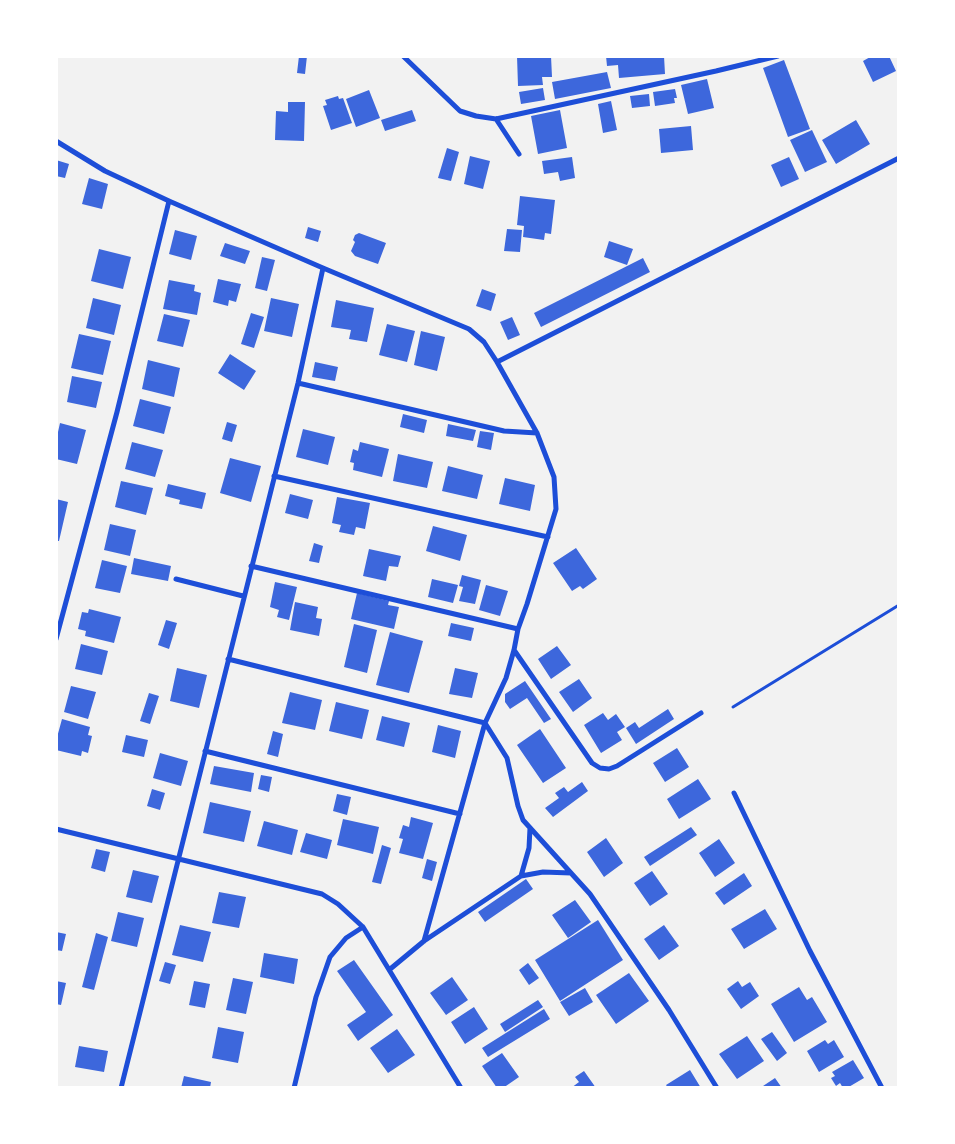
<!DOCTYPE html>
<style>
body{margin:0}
#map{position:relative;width:955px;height:1144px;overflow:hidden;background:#f2f2f2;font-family:"DM Sans",sans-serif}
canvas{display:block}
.frame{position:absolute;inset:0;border:58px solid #fff;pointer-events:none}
</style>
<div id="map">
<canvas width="955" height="1144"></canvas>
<div class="frame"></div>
</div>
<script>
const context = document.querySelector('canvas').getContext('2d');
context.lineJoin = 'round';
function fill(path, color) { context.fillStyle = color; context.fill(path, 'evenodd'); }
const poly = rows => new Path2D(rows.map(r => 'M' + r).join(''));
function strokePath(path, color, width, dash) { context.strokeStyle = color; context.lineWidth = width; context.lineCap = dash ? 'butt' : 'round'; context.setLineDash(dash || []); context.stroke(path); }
fill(poly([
 [299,56,307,56,305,74,297,73],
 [517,56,551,56,552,77,542,77,543,85,518,86],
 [606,56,664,56,665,74,619,78,618,65,607,66],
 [872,56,889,56,896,71,873,82,863,61],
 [784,60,810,129,788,137,763,68],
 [607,72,611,88,555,99,552,82],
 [707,79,714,108,688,114,681,85],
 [543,88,545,100,521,104,519,92],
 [675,89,677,98,674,98,675,103,655,106,653,92],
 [369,90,380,118,356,127,346,99],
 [649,94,650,106,632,108,630,96],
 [338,96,339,99,343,98,352,123,331,130,323,106,327,105,325,100],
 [611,101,617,130,603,133,598,104],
 [288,102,305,102,304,141,275,140,276,111,288,112],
 [412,110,416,121,385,131,381,120],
 [560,110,567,148,538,154,531,116],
 [856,120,870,144,836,164,822,140],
 [691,126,693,150,661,153,659,129],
 [812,130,827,162,805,172,790,140],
 [447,148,459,152,451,181,438,178],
 [470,156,490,161,483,189,464,184],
 [572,157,575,178,560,181,558,172,544,174,542,161],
 [789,157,799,179,781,187,771,165],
 [56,160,69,164,65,178,56,176],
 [89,178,108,184,102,209,82,204],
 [520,196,555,200,551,234,545,233,544,240,523,237,524,226,517,225],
 [308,227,321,231,318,242,305,238],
 [507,229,522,230,520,252,504,251],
 [175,230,197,236,191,260,169,254],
 [359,233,386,243,378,264,355,256,351,251,355,242,353,240,355,235],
 [609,241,633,249,627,265,604,257],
 [225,243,250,251,245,264,220,256],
 [99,249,131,257,123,289,91,281],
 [262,257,275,260,267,291,255,288],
 [643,258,650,272,541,327,534,313],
 [218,279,241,284,236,302,229,300,228,306,213,302],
 [169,280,195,285,194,291,201,293,197,315,163,309],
 [482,289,496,294,491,311,476,306],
 [93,298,121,305,114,335,86,328],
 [271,298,299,304,292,337,264,331],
 [336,300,374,308,367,342,349,339,351,330,331,327],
 [251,313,264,317,254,348,241,344],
 [164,314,190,320,183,347,157,341],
 [512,317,520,335,508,340,500,322],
 [387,324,415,331,407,362,379,355],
 [421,331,445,337,437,371,414,365],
 [79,334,111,341,103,375,71,368],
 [230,354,256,371,244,390,218,373],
 [148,360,180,368,174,397,142,389],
 [315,362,338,367,335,381,312,377],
 [72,376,102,382,96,408,67,402],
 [140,399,171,407,164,434,133,426],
 [403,414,427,420,424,433,400,427],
 [227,422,237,425,232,442,222,439],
 [60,423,86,430,77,464,56,459,56,441],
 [448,424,476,430,473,441,446,436],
 [303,429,335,437,328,465,296,457],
 [480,431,494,433,491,450,477,447],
 [132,442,163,450,155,477,125,469],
 [360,442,389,449,382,477,353,470,354,463,350,462,353,449,358,451],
 [398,454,433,462,427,488,393,481],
 [230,458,261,466,251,502,220,493],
 [448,466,483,475,477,499,442,491],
 [505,478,535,485,530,511,499,504],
 [121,481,153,488,146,515,115,507],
 [168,484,206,493,202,509,179,504,180,500,165,496],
 [290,494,313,500,308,519,285,513],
 [337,497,370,503,365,529,356,527,354,535,339,532,341,525,332,523],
 [56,499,68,502,59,541,56,541],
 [110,524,136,530,130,556,104,550],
 [433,526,467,535,460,561,426,551],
 [314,543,323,546,319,563,309,561],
 [576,548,597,579,583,589,580,586,572,591,553,563],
 [369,549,401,556,398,567,389,566,386,581,363,576],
 [134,558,171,566,168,581,131,574],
 [102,560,127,566,120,593,95,588],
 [462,575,481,580,475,604,459,601,463,587,459,586],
 [432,579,458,585,453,603,428,597],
 [275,582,297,587,289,620,277,617,279,610,270,607],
 [486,585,508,591,500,616,479,610],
 [357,593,389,601,388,605,399,607,394,629,351,619],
 [295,602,318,607,316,618,322,619,319,636,290,630],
 [89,609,121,617,114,643,85,636,86,631,78,629,82,612,88,613],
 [166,620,177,623,169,649,158,645],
 [451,623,474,628,471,641,448,636],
 [354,624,377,630,367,673,344,667],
 [390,632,423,641,409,693,376,685],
 [81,644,108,651,102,675,75,669],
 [557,646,571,665,551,679,538,659],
 [177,668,207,675,199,708,170,701],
 [455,668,478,673,472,698,449,694],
 [579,679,592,698,573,712,559,692],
 [525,681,551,719,544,723,527,698,510,709,505,702,505,694],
 [71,686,96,692,88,719,64,712],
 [290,692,322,700,315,730,282,723],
 [149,693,159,696,150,724,140,721],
 [336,702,369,710,362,739,329,731],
 [668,709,674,719,636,744,626,728,635,722,639,728],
 [603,713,608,720,616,714,625,727,617,732,622,740,601,753,584,725],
 [382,716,410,723,404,747,376,740],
 [62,719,90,727,88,735,92,736,88,753,82,751,81,756,56,750,56,741],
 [438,725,461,731,455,758,432,752],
 [540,729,566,768,543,783,517,745],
 [273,731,283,734,278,757,267,754],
 [126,735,148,740,144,757,122,752],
 [677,748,689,767,665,782,653,763],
 [160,753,188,761,181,786,153,778],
 [214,766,254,773,251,792,210,784],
 [261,775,272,777,269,792,258,789],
 [698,779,711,799,679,819,667,799],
 [582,782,588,791,553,817,545,808,559,798,555,793,564,787,568,792],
 [152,789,165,793,160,810,147,806],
 [337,794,351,797,347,815,333,811],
 [210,802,251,811,244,842,203,833],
 [411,817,433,823,423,859,399,853,403,839,399,838,403,825,409,827],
 [343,819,379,827,373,854,337,845],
 [264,821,298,830,292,855,257,846],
 [691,827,697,835,650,866,644,857],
 [306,833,332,840,327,859,300,852],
 [606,838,623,863,604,877,587,852],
 [719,839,735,863,715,877,699,853],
 [382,845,391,848,381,884,372,882],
 [96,849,110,852,105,872,91,868],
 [427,859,437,862,432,881,422,878],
 [133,870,159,876,152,903,126,897],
 [652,871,668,894,650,906,634,883],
 [744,873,752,886,724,905,715,893],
 [526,879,533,889,485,922,478,912],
 [219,892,246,897,239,928,212,923],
 [575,900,591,922,568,938,552,915],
 [765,909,777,929,744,949,731,929],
 [118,912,144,918,137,947,111,941],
 [598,920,623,960,560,1001,535,960],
 [180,925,211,932,203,962,172,955],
 [664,925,679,946,659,960,644,939],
 [56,932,66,934,62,951,56,950],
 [96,933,108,937,94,990,82,987],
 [264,953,298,959,294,984,260,977],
 [354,960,393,1015,358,1041,347,1025,366,1012,337,971],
 [165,962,176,965,170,984,159,981],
 [528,963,539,978,529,985,519,970],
 [629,973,649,1001,616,1024,596,995],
 [452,977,468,1000,446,1015,430,993],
 [233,978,253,982,246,1014,226,1010],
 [56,981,66,983,61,1005,56,1004],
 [194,981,210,984,205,1008,189,1005],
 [738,981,742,987,750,982,759,996,741,1009,727,989],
 [799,987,807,1000,812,997,827,1022,794,1042,771,1004],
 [585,988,593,1002,569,1016,560,1002],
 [538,1000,543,1007,505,1032,500,1024],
 [474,1007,488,1029,465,1044,451,1022],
 [544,1009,550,1019,488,1057,482,1048],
 [218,1027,244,1032,238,1063,212,1058],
 [397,1029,415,1055,388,1073,370,1048],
 [772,1032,787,1053,777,1061,761,1039],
 [747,1036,764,1061,737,1079,719,1054],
 [825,1040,828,1044,834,1040,844,1057,819,1072,807,1051],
 [79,1046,108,1051,104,1072,75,1067],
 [502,1053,519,1077,503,1088,497,1088,482,1066],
 [853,1060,864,1078,847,1088,843,1088,840,1083,836,1086,831,1078,835,1076,832,1072],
 [690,1070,701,1088,668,1088,666,1085],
 [584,1071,596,1088,571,1088,579,1082,575,1077],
 [184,1076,211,1082,210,1088,181,1088],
 [775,1078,782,1088,760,1088]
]), '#3d67dc');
strokePath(poly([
 [733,707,899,605]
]), '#1d4ed8', 3);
strokePath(poly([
 [403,56,460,111,476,116,496,119,716,71,778,56],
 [496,119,519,154],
 [56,141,105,171,169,201,323,268,469,329,484,342,497,362,537,433,554,477,556,509,527,604,518,629,514,650,506,678,485,723,424,941],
 [497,362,899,158],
 [298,383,504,431,537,433],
 [274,476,548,537],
 [251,566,518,629],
 [176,579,243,596],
 [56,639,117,412,169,201],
 [514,650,592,763,600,768,609,769,617,766,701,713],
 [228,659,485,723,507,758,518,806,523,820,590,894,669,1010,717,1088],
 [205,751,460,814],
 [734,793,810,951,882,1088],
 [56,829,322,894,338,904,363,927,461,1088],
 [521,876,529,848,530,828],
 [389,970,424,941,521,876,543,872,571,873],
 [121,1088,298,383,323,268],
 [294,1088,316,997,330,957,346,938,363,927]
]), '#1d4ed8', 5);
</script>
